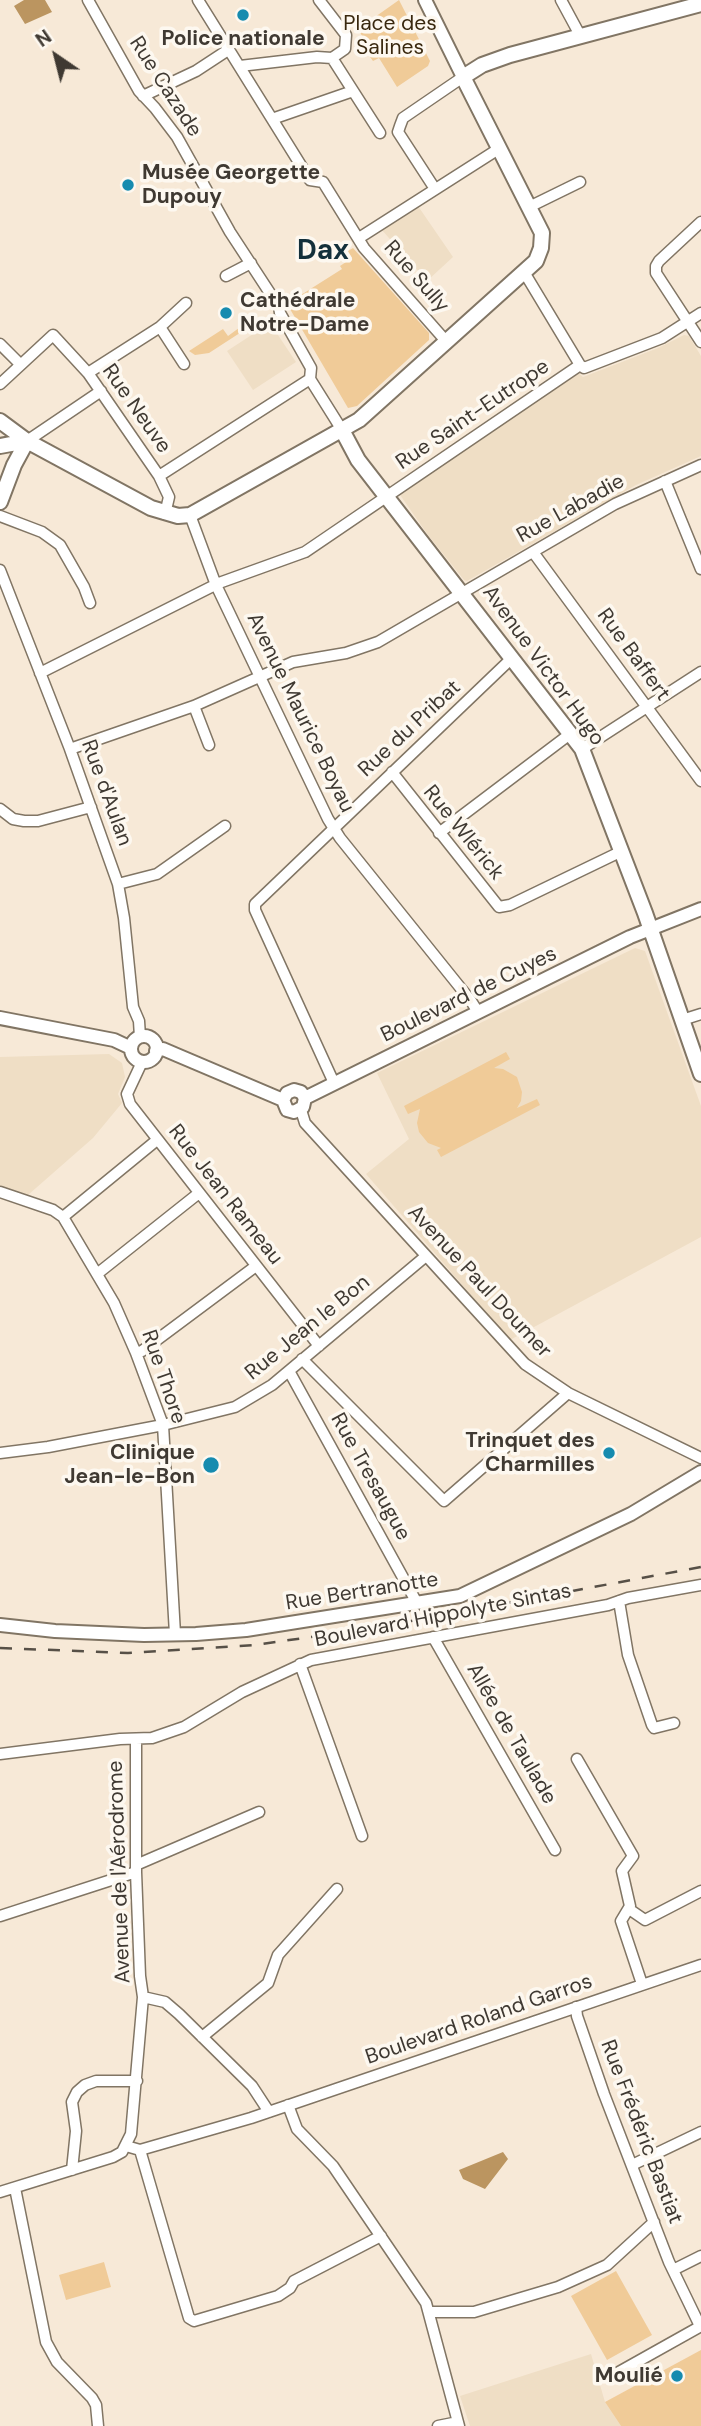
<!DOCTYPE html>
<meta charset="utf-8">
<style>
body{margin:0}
#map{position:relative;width:701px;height:2426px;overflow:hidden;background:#f7e9d7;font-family:"DM Sans",sans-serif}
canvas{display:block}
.north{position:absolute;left:21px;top:21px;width:70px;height:70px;-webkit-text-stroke:5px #fdf8f0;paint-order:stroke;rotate:325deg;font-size:19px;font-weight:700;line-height:28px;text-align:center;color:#3f3932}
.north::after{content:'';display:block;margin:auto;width:24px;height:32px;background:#3f3932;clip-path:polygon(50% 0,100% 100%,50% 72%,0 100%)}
</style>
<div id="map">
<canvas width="701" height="2426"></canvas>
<div class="north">N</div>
</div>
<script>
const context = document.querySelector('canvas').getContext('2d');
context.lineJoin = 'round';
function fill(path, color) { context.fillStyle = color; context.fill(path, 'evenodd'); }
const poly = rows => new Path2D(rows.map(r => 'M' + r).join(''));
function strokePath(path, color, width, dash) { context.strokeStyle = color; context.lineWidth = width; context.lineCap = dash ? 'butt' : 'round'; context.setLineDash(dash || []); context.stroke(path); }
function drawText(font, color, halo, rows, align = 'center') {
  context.font = font + ' "DM Sans",sans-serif'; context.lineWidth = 7; context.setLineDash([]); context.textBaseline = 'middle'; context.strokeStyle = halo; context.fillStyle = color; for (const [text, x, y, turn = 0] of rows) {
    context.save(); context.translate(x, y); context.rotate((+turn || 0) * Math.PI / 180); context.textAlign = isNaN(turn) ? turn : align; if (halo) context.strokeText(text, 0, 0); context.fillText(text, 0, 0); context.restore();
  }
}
fill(poly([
 [418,206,453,257,427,281,381,229],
 [270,323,296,362,253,390,227,351],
 [684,335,689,336,701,356,701,456,636,485,467,581,464,580,428,535,398,492,577,372,583,377,658,348],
 [635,948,645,951,701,1106,701,1237,510,1340,366,1174,409,1139,377,1073],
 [109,1054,122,1063,125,1077,118,1094,122,1103,93,1138,28,1195,0,1187,0,1057],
 [591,2354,605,2402,621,2426,470,2426,460,2396]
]), '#efdec5');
fill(poly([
 [399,0,430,61,428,66,397,87,379,58,373,61,368,54,371,51,358,29],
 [353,248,429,333,429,340,357,406,348,408,290,309,293,300,342,269,340,266,352,258,348,251],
 [243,325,246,329,209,353,195,355,189,351,223,329,228,336],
 [506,1052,510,1059,494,1068,503,1069,517,1077,522,1092,521,1101,517,1108,537,1099,540,1105,441,1157,437,1150,441,1148,428,1143,419,1132,417,1123,420,1109,408,1114,404,1106],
 [104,2262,111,2287,66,2300,59,2275],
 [616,2271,652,2335,607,2360,571,2296],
 [701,2350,701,2426,621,2426,605,2402]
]), '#f0cb98');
fill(poly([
 [24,0,45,0,52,12,25,24,14,6],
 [503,2152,508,2159,485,2189,463,2179,459,2170]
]), '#bb9560');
const minor = poly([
 [88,0,139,91,155,108,177,137,230,232,279,307,280,313,311,368,310,379,342,430],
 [198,0,310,180,323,182,364,248,445,340],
 [319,0,346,35,345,49,332,58],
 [561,0,581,37],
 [332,58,380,133],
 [240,66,317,57,332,58],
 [143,96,196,71,228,50],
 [272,119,353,91],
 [435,189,398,132,400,126,403,118,463,77],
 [529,207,580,182],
 [701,222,659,261,656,266,656,273,701,342],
 [359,238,500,148],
 [524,272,580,365],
 [226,276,251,263],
 [160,327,184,364],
 [0,344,20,364],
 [580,365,584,368,662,338,701,313],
 [88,373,160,327,186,303],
 [0,384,53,335,88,373,159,476,169,497,165,514],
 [27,441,101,391],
 [159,476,310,379],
 [665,481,701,569],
 [190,515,216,585,328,819,340,838,471,1001,478,1012],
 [0,516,42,532,60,545,84,587,90,603],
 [533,552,701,781],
 [0,570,70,749,118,884,124,918,133,1007,139,1021,140,1037],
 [40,673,219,583,305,552,580,365],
 [194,706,209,745],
 [70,749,194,706,293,662,346,653,378,642,615,504,701,465],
 [582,749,701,672],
 [392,772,499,907,510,905,622,851],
 [0,809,13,819,24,821,38,821,91,807],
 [439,833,570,734],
 [118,884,157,874,225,826],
 [682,1020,701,1014],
 [142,1062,127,1094,130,1104,319,1346],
 [334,1083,255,910,255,904,512,658],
 [301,1110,305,1123,525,1364,568,1393,701,1458],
 [0,1192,53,1210,63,1217,114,1303,136,1353,163,1425,175,1634],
 [63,1217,157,1140],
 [97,1274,199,1193],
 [136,1353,142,1351,256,1266],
 [302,1359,444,1501,568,1393],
 [289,1371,417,1603],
 [0,1453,48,1447,163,1425,235,1407,272,1385,426,1256],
 [619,1601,628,1655,652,1725,654,1728,674,1723],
 [433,1637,555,1850],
 [300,1664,362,1836],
 [0,1754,120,1739,152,1738,184,1727,242,1692,311,1660,608,1605,628,1598,701,1585],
 [577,1759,633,1856,622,1871,630,1906,621,1921,642,1984],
 [136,1865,259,1812],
 [629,1909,645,1920,701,1891],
 [0,1916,136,1872],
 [143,1997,165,2002,179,2014,252,2086,269,2112],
 [576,2007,577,2016,604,2094,669,2262,700,2326],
 [202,2037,268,1983,278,1955,337,1889],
 [288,2105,297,2129,333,2166,426,2303,459,2426],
 [126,2146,140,2150,251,2118,701,1965],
 [140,2150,189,2318,194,2321,278,2296,290,2288,294,2281,381,2236],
 [632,2165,701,2132],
 [72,2170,76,2131,72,2102,77,2092,85,2085,96,2081,137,2081],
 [15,2188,46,2342,57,2362,92,2398,96,2405,98,2426],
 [0,2192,113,2157,122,2152,131,2134,143,1997,140,1976,136,1872,136,1739],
 [673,2270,701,2256],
 [429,2312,474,2312,558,2287,607,2265,654,2222],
 [610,2377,701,2326],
 [438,2426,458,2422]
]);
const tertiary = poly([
 [425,0,463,77],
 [0,1018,114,1040,131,1048],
 '131 1049a13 13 0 1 1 26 0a13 13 0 1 1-26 0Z',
 [156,1051,163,1049,177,1055,283,1100],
 [305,1098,630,937,701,909],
 [283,1100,287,1110,294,1112,303,1107,305,1098],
 [283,1100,287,1093,294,1090,301,1092,305,1098],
 [0,1625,55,1631,144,1635,196,1634,246,1630,460,1596,631,1514,701,1472]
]);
const secondary = poly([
 [0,421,27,441,151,508,178,516,190,515,359,420,536,261,541,248,542,233,463,77,482,65,510,55,701,4],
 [342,430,358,460,582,749,645,913,701,1074],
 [0,446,27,441],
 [0,502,14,465,27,441]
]);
strokePath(minor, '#817564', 13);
strokePath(tertiary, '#817564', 16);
strokePath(secondary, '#817564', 18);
strokePath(minor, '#fff', 10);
strokePath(tertiary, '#fff', 12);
strokePath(secondary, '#fff', 14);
strokePath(poly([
 [0,1648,128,1653,254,1645,368,1629,701,1567]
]), '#575047', 2.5, [12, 12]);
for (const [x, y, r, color] of [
 [243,15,7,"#168baf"],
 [128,185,7,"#168baf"],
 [226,313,7,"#168baf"],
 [609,1453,7,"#168baf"],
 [211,1465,9,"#168baf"],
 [677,2376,7,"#168baf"]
]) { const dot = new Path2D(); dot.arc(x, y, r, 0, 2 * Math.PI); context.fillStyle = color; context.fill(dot); strokePath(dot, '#fdf8f0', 2.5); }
drawText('21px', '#39280f', '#fdf8f0', [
 ["Place des",390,24],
 ["Salines",390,48]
]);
drawText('bold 21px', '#3f3932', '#fdf8f0', [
 ["Police nationale",243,39,"center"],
 ["Musée Georgette",142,173,"left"],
 ["Dupouy",142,197,"left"],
 ["Cathédrale",240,301,"left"],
 ["Notre-Dame",240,325,"left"],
 ["Trinquet des",595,1441],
 ["Charmilles",595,1465],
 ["Clinique",195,1453],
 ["Jean-le-Bon",195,1477],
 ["Moulié",663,2376]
], 'right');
drawText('21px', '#3f3932', '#fdf8f0', [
 ["Rue Cazade",165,87,57],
 ["Rue Sully",416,277,49],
 ["Rue Neuve",136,409,55],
 ["Rue Saint-Eutrope",473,415,-34],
 ["Rue Labadie",571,509,-29],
 ["Rue Baffert",633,655,54],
 ["Avenue Victor Hugo",543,666,54],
 ["Avenue Maurice Boyau",300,713,64],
 ["Rue du Pribat",410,729,-43],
 ["Rue d'Aulan",106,793,70],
 ["Rue Wlérick",463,833,51],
 ["Boulevard de Cuyes",469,995,-26],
 ["Rue Jean Rameau",225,1195,52],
 ["Avenue Paul Doumer",479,1282,47],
 ["Rue Jean le Bon",308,1328,-39],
 ["Rue Thore",163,1377,71],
 ["Rue Tresaugue",370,1477,61],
 ["Rue Bertranotte",362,1592,-9],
 ["Boulevard Hippolyte Sintas",443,1616,-11],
 ["Allée de Taulade",511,1734,60],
 ["Avenue de l'Aérodrome",120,1872,-92],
 ["Boulevard Roland Garros",479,2020,-19],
 ["Rue Frédéric Bastiat",641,2132,69]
]);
drawText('bold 28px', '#13303b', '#fdf8f0', [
 ["Dax",323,252]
]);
</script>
